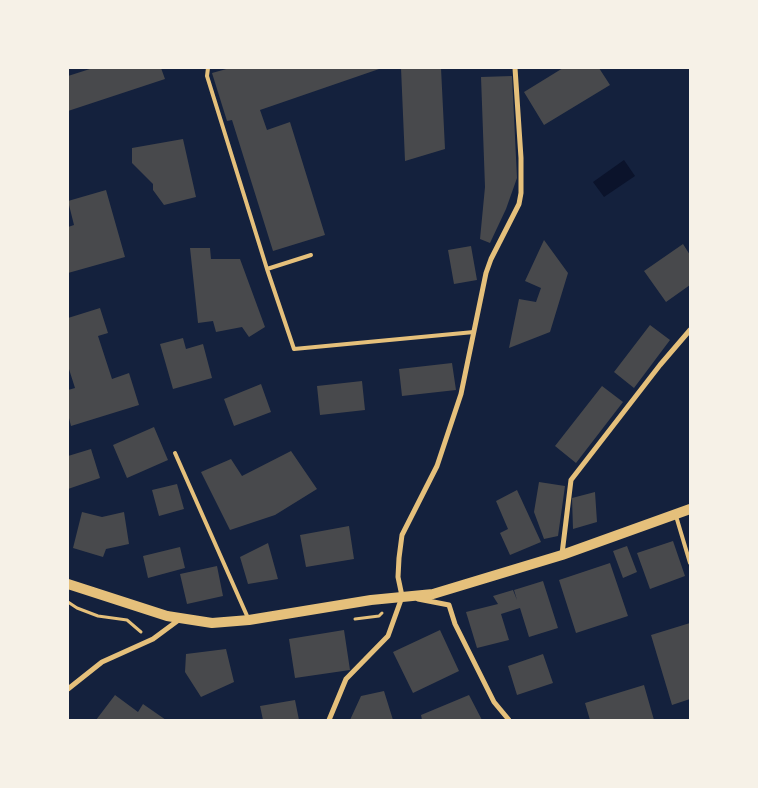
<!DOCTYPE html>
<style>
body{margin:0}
#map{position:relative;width:758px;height:788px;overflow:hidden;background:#14213d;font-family:"Libre Baskerville",serif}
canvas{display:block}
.frame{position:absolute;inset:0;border:69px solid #f6f1e7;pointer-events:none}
</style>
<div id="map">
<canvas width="758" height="788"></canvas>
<div class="frame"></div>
</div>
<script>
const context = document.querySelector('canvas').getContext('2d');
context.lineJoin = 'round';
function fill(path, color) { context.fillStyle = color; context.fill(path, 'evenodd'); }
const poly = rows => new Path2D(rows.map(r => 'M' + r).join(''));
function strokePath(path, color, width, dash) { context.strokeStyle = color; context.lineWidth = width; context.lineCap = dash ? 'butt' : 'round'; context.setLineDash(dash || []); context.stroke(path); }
fill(poly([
 [624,160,635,176,604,197,593,182]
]), '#0b132b');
fill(poly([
 [93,68,161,68,165,79,68,111,68,76],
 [230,68,382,68,260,110,267,130,290,122,325,235,273,251,232,120,227,121,212,73],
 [401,68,441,68,445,149,405,161],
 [563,68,599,68,610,85,544,125,524,92],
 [512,76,517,178,506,209,490,243,480,239,485,187,481,77],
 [183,139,196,197,164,205,153,190,153,184,132,163,132,148],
 [106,190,125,257,68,273,68,227,74,225,68,201],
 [544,240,568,273,550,332,509,348,519,299,536,302,541,288,525,281],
 [683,244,690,255,690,285,666,302,644,271],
 [471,246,477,280,454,284,448,250],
 [190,248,210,248,211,259,240,259,265,327,249,337,242,327,216,332,213,321,198,323],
 [100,308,108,333,98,336,112,379,129,373,139,405,71,426,68,414,68,390,75,388,68,366,68,318],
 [650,325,670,340,634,388,614,372],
 [183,338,186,349,203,344,212,378,173,389,160,344],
 [452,363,456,390,402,396,399,369],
 [362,381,365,410,320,415,317,386],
 [261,384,271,412,234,426,224,399],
 [602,386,623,402,576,463,555,446],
 [154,427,168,460,127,478,113,445],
 [91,449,100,478,68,489,68,456],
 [291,451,317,489,275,515,230,530,201,472,231,459,242,476],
 [539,482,565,486,558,536,544,539,534,512],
 [177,484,184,509,159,516,152,490],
 [517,490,541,542,510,555,500,533,508,529,496,501],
 [595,492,597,522,573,529,572,498],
 [82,512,102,517,124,512,129,544,106,549,103,557,73,548],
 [349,526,354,559,306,567,300,535],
 [673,541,685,576,650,589,637,553],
 [268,543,278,579,248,584,240,557],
 [627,546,637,572,623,578,613,551],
 [180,547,185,568,148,578,143,556],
 [610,563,628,616,576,633,559,580],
 [217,566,223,596,187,604,180,574],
 [543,581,558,628,529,637,520,608,501,614,509,640,477,648,466,612,498,604,493,596,513,590,517,600,514,590],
 [690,623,690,699,672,705,651,635],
 [344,630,350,670,295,678,289,639],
 [440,630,459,671,413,693,393,652],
 [226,649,234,682,201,697,185,672,186,654],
 [543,654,553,683,517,695,508,666],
 [644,685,654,720,590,720,585,703],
 [384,691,393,720,350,720,361,696],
 [115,695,138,712,143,704,166,720,96,720],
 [469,695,482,720,422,720,421,715],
 [295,700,299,720,263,720,260,706]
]), '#48494c');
strokePath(poly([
 [68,602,77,608,98,616,127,620,141,632],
 [355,619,379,616,382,613]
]), '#e5c07b', 3);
strokePath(poly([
 [208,68,207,76,267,269,294,349,474,332],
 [267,269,311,255],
 [175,453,248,618],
 [676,516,690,563]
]), '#e5c07b', 4);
strokePath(poly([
 [562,554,571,480,660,365,690,330],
 [402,596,398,577,399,558,402,535,437,466,461,394,486,273,491,259,519,204,521,193,521,158,515,68],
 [418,599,449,605,455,624,494,702,509,720],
 [68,689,102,662,153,639,180,619],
 [329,720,346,679,388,636,402,597]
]), '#e5c07b', 5);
strokePath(poly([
 [68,584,167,616,212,623,249,620,371,600,433,594,562,555,690,509]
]), '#e5c07b', 10);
</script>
